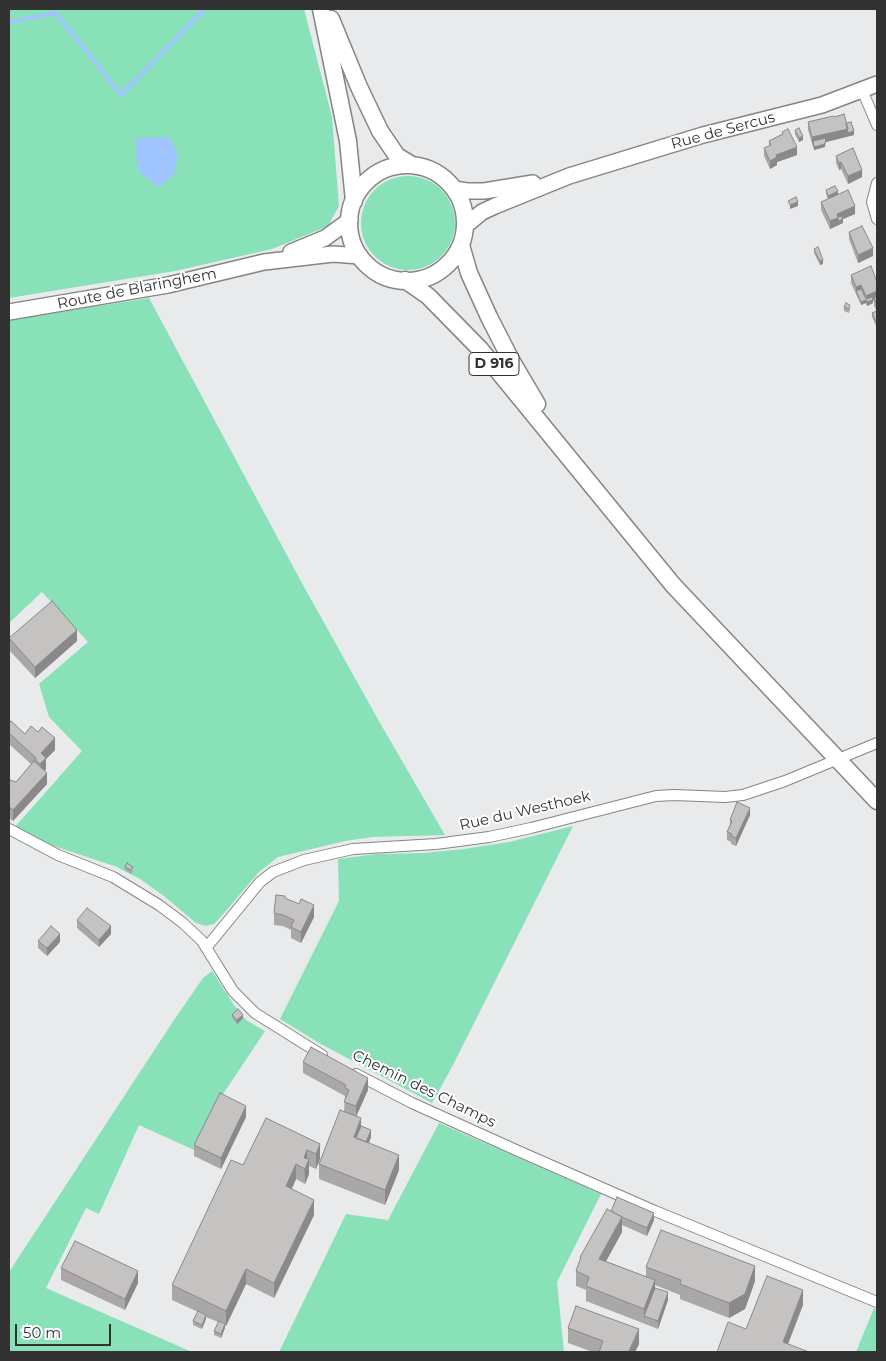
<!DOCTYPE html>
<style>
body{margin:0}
#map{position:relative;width:886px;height:1361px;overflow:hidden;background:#e9eaeb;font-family:Montserrat,sans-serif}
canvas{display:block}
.frame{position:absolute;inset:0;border:10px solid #323233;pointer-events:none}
.scale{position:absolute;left:15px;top:1324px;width:96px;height:22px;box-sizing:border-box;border:2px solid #323233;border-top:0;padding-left:6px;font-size:15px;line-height:18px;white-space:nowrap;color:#323233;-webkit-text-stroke:4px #fff;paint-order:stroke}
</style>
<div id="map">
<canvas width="886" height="1361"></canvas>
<div class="frame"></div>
<div class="scale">50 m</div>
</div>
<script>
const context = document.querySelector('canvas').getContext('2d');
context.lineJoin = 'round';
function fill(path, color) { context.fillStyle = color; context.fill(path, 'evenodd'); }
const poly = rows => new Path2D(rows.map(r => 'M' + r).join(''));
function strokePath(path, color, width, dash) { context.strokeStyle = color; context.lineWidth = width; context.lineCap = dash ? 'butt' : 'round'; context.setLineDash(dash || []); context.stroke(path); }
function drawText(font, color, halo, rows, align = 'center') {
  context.font = font + ' Montserrat,sans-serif'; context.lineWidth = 4; context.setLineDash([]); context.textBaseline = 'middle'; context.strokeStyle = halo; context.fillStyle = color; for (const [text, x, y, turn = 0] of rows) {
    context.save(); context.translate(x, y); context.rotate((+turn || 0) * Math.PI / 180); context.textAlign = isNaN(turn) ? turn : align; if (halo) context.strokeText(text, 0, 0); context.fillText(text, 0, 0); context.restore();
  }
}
fill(poly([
 [9,9,304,9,332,117,339,206,328,226,272,249,175,271,9,298],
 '361 223a47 47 0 1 1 94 0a47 47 0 1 1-94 0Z',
 [149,298,303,585,380,723,445,835,373,837,345,841,278,857,259,872,225,912,214,924,206,926,196,923,164,896,140,879,117,867,39,841,14,828,82,751,49,717,39,684,88,642,42,592,9,623,9,320],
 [573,826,453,1065,432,1103,319,1043,280,1019,339,901,338,859,377,854,424,853,464,849,509,842],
 [212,971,234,1005,246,1020,265,1031,217,1103,194,1150,139,1125,99,1214,86,1208,46,1288,192,1352,9,1352,9,1272,174,1020,203,978],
 [439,1123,601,1194,557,1282,564,1352,279,1352,346,1214,388,1220],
 [874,1308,877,1310,877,1352,856,1352]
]), '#88e1b7');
fill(poly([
 [169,137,178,155,174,175,158,187,139,172,136,153,137,138]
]), '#a0c5fe');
strokePath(poly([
 [9,22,56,13,121,95,205,9]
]), '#a0c5fe', 4);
const street = poly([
 [862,90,877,125],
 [877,183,872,202,877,219],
 [9,829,58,855,113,877,159,905,183,923,202,941,233,991,255,1013,322,1055],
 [206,948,260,882,273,872,304,860,353,849,436,844,489,837,531,828,656,796,674,795,725,797,743,795,785,781,877,743],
 [356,1074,412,1103,516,1150,655,1211,877,1302]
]);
const secondary = poly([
 [454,189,467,191,484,191,533,183],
 [465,226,482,212,495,206,569,176,703,135,822,105,877,84],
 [291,252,325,238,350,220],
 [9,312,168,285,264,262,333,254,360,256]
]);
const primary = poly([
 [321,9,348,141,354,201],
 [331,19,359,87,380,131,397,156,412,165],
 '349 223a58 58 0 1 1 116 0a58 58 0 1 1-116 0Z',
 [461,245,469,273,489,317,511,360,537,404],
 [405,280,428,296,480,349,673,585,877,801]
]);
strokePath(street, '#848586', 12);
strokePath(secondary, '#848586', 18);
strokePath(primary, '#848586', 19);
strokePath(street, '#fff', 10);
strokePath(secondary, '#fff', 15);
strokePath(primary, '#fff', 16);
fill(poly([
 [834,117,846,123,854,135,826,142,825,147,814,150,808,130,808,122],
 [795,130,803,140,799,142,795,134],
 [782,132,797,155,777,162,777,165,770,169,764,156,764,148,769,146,769,141,782,134],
 [836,156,862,177,848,184,841,169,839,170,836,163],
 [826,190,838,195,855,214,843,219,843,223,830,229,821,210,821,202,828,199,826,194],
 [849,232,873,256,858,263,849,239],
 [814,249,823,264,820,265,814,253],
 [851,275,877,282,877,328,872,317,872,313,877,311,874,306,874,300,873,301,873,303,867,306,866,303,861,305,851,283],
 [844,307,850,309,849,313,844,311],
 [9,638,77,641,35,678,9,650],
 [9,719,10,723,25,734,55,750,46,759,46,769,45,771,47,784,13,821,9,818,9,781,16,782,31,764,9,744],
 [750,815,736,846,731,844,731,842,727,840,727,832,730,826,730,820],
 [125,867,133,871,131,874,125,870],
 [285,898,314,917,301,943,291,938,291,930,283,926,274,925,274,913],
 [77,920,111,934,99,947,77,928],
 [38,941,60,942,47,956,38,948],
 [232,1015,243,1018,237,1024,232,1018],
 [303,1062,368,1090,356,1116,361,1126,371,1137,369,1143,399,1170,385,1205,319,1179,319,1164,344,1112,345,1096,303,1073],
 [246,1117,221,1169,194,1156,194,1145],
 [320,1144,320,1159,316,1169,309,1166,309,1174,305,1184,296,1179,292,1189,314,1215,274,1298,246,1284,226,1326,225,1326,225,1328,221,1338,214,1335,214,1331,218,1322,206,1317,206,1319,202,1329,193,1325,193,1321,198,1312,172,1300,172,1285,243,1165],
 [611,1211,654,1220,647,1236,622,1225,622,1232,606,1261,646,1277,646,1267,755,1281,745,1309,729,1318,680,1299,680,1295,655,1285,655,1288,668,1300,658,1329,586,1301,586,1290,576,1286,576,1271,580,1261,580,1257],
 [61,1268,138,1283,125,1310,61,1280],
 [568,1328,639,1344,635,1352,593,1352,568,1343]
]), '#a9a8a7');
fill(poly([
 [848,129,854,131,854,135,814,145,813,141,812,145,812,137],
 [803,136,803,140,799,142,799,138],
 [825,144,825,147,814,150,814,147],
 [797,147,797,155,777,162,777,165,770,169,770,161,776,155],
 [841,162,841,169,839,170,839,163],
 [862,170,862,177,848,184,848,176],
 [838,191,838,195,828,200,828,196],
 [798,202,798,206,790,209,790,205],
 [855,206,855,214,838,221,843,219,843,223,830,229,830,221,837,214],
 [873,248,873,256,858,263,858,255],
 [823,260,823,264,820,265,820,261],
 [861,285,861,292,856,291,856,287],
 [877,291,877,299,873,301,873,303,867,306,866,296],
 [866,300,866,303,861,305,861,302],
 [77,630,77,641,35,678,35,667],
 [55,738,55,750,46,759,46,769,40,775,41,753],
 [47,773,47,784,13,821,13,810],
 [750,808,750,815,736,846,736,838],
 [314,905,314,917,301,943,301,932],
 [111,926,111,934,99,947,99,940],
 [60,934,60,942,47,956,47,948],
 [243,1015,243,1018,237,1024,237,1020],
 [368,1078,368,1090,356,1117,356,1106],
 [246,1106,246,1117,221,1169,221,1158],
 [361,1118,361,1133,356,1145,354,1137],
 [371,1130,371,1137,364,1156,364,1148],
 [320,1144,320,1159,316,1169,316,1154],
 [307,1150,307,1164,309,1159,309,1174,305,1184,304,1158],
 [399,1155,399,1170,385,1205,385,1190],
 [296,1164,296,1179,286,1201,286,1186],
 [314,1200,314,1215,274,1298,274,1283],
 [654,1213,654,1220,647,1236,647,1228],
 [622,1217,622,1232,599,1274,599,1259],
 [755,1266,755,1281,745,1309,729,1318,729,1303],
 [246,1269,246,1284,226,1326,226,1311],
 [138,1271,138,1283,125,1310,125,1299],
 [655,1280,655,1295,644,1316,644,1324,644,1309],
 [803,1290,803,1305,785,1352,783,1342],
 [668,1292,668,1300,658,1329,658,1321],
 [206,1315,206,1319,202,1329,202,1325],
 [225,1324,225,1328,221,1338,221,1334],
 [639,1329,639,1344,635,1352,629,1352]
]), '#8a8888');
const building = poly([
 [844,114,848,129,812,137,808,122,833,116,834,117,844,114],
 [851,122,854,131,848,133,846,123,851,122],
 [799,128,803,136,799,138,795,130,799,128],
 [788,129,797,147,776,155,777,157,770,161,764,148,771,145,769,141,783,134,782,132,788,129],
 [826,138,825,144,814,147,813,141,826,138],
 [853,148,862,170,848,176,841,162,839,163,836,156,853,148],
 [835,186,838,191,828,196,826,190,835,186],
 [848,190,855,206,837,214,838,218,830,221,821,202,848,190],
 [796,197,798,202,790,205,788,201,796,197],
 [841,216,843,219,838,221,838,217,841,216],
 [862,226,873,248,858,255,849,232,862,226],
 [818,247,823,260,820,261,814,249,818,247],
 [871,266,877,282,877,291,866,296,861,285,856,287,851,275,871,266],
 [861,289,866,299,872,297,873,300,867,302,866,300,861,302,856,291,861,289],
 [877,297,877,305,874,298,877,297],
 [846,303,850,305,849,309,844,307,846,303],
 [877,311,877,324,872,313,877,311],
 [52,601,77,630,35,667,9,638,52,601],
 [11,721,25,734,31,726,38,732,42,727,55,738,41,753,46,758,40,764,35,760,36,758,9,733,9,724,11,721],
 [34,761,47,773,13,810,9,807,9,781,10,780,16,782,34,761],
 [737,802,750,808,736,838,731,836,732,834,727,832,732,821,730,820,737,802],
 [127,863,133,867,131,870,125,867,127,863],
 [276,895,285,896,285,898,299,904,301,899,314,905,301,932,291,927,294,920,283,915,274,913,276,895],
 [87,908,111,926,99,940,77,920,87,908],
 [51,926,60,934,47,948,38,941,51,926],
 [238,1009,243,1015,237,1020,232,1015,238,1009],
 [311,1047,368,1078,356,1106,344,1102,349,1090,345,1088,346,1085,303,1062,311,1047],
 [220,1093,246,1106,221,1158,194,1145,220,1093],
 [340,1110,361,1118,354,1137,399,1155,385,1190,319,1164,340,1110],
 [266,1118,320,1144,316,1154,307,1150,304,1158,309,1159,305,1169,296,1164,286,1186,314,1200,274,1283,246,1269,226,1311,172,1285,231,1160,243,1165,266,1118],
 [361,1126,371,1130,366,1142,356,1138,361,1126],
 [617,1197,654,1213,647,1228,622,1217,611,1211,617,1197],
 [607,1209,622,1217,599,1259,655,1280,644,1309,586,1286,589,1277,576,1271,581,1257,580,1257,607,1209],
 [661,1230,755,1266,745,1294,729,1303,680,1284,681,1280,646,1267,661,1230],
 [75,1241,138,1271,125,1299,61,1268,75,1241],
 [767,1276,803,1290,783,1342,809,1352,717,1352,728,1322,746,1329,767,1276],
 [655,1288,668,1292,658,1321,644,1316,655,1288],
 [576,1306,639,1329,629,1351,631,1352,599,1352,603,1341,568,1328,576,1306],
 [198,1311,206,1315,202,1325,193,1321,198,1311],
 [219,1321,225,1324,221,1334,214,1331,219,1321]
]);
fill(building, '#c5c3c2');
strokePath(building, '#8a8888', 1);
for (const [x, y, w] of [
 [494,364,50]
]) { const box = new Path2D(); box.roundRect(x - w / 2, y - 11.5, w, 23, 4); context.fillStyle = '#fff'; context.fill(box); strokePath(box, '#323233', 1); }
drawText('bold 14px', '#323233', null, [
 ["D 916",494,364]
]);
drawText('15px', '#323233', '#fff', [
 ["Rue de Sercus",723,131,-15],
 ["Route de Blaringhem",137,289,-11],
 ["Rue du Westhoek",525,811,-13],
 ["Chemin des Champs",424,1089,26]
]);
</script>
